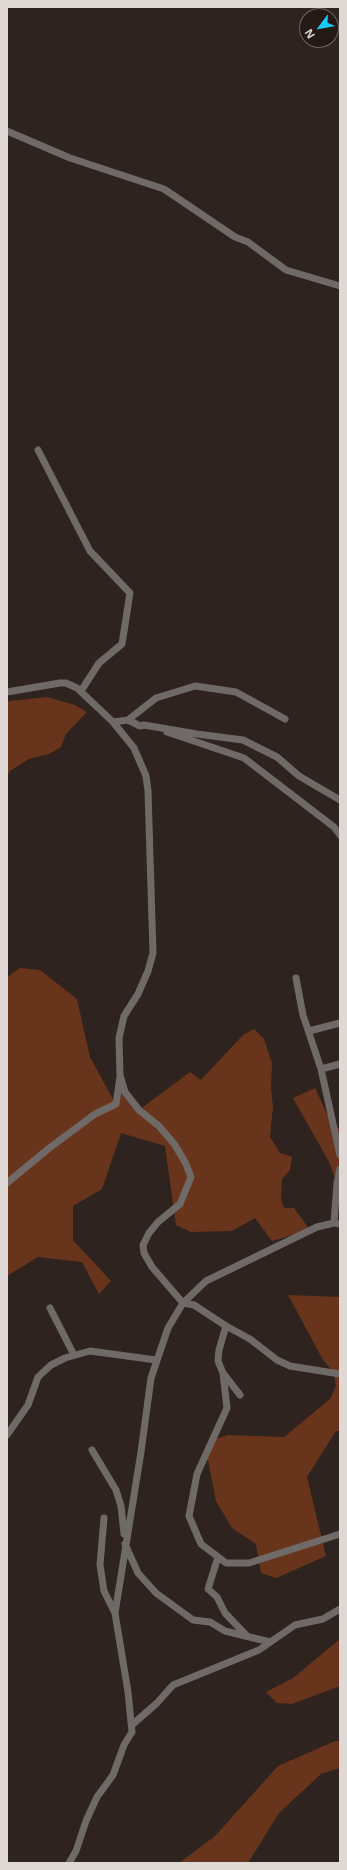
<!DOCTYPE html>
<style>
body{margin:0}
#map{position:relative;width:347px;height:1870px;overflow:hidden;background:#2e231f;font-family:"Noto Sans",sans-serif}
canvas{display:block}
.frame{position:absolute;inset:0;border:8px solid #dfd8d4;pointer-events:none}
.north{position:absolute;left:299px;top:8px;width:40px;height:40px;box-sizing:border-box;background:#241a15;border:1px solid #6f6661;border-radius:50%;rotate:238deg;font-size:11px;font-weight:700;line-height:16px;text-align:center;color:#dfd8d4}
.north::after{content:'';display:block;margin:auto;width:14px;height:18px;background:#1bc9fc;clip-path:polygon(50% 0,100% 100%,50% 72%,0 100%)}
</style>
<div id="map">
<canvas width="347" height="1870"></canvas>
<div class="frame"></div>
<div class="north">N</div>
</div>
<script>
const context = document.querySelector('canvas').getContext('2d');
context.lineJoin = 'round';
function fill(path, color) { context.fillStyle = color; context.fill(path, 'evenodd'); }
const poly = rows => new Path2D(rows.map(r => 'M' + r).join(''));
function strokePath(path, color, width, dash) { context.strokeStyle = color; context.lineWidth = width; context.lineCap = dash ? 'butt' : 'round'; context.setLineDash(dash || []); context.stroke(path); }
fill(poly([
 [47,697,75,705,87,712,66,734,61,747,49,754,29,759,10,771,7,776,7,704,9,701],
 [20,968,40,970,77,999,90,1057,115,1103,120,1075,125,1092,139,1110,190,1072,201,1080,243,1035,254,1029,264,1039,272,1063,271,1089,273,1107,270,1137,280,1153,292,1157,290,1170,282,1179,281,1200,284,1208,294,1208,310,1230,272,1241,255,1218,232,1231,191,1232,176,1225,165,1146,121,1133,102,1189,73,1206,73,1240,111,1281,99,1294,82,1262,38,1257,7,1276,7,977],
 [315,1088,334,1129,340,1128,340,1185,337,1183,329,1162,293,1098],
 [288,1295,340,1297,340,1431,336,1431,307,1477,326,1556,276,1578,261,1573,256,1544,232,1528,216,1501,207,1455,213,1440,228,1435,284,1437,330,1399,336,1386,333,1371,323,1360],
 [340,1639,340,1686,292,1704,277,1703,266,1692,293,1678],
 [335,1741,340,1741,340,1768,321,1774,279,1813,248,1863,179,1863,215,1836,278,1766]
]), '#68341b');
strokePath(poly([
 [7,131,70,158,164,189,235,237,248,242,286,270,340,286],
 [38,450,90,551,130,593,122,644,99,663,81,691],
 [7,692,60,683,66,683,77,688,113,722,134,748,146,776,148,791,153,953,148,971,138,994,124,1016,119,1038,120,1075,125,1092,139,1110,159,1126,175,1145,186,1164,191,1177,180,1204,158,1222,149,1233,143,1245,144,1253,152,1267,183,1303,194,1305,226,1326,250,1339,277,1360,290,1366,340,1374],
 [128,720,156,698,195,686,236,692,285,719],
 [113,722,128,720,140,726,144,725,197,734,243,740,277,757,299,776,340,800],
 [167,732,244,758,334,827,340,835],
 [296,978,303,1015,321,1069,340,1155],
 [309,1031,340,1023],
 [321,1069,340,1064],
 [7,1183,48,1149,95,1114,116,1104,120,1077],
 [334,1223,337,1183,340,1169],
 [50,1308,74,1355],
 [226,1326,219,1350,218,1361,223,1373,240,1395],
 [223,1373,227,1408,197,1474,189,1516,201,1544,226,1563,249,1563,340,1534],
 [7,1435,28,1405,38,1377,51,1365,65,1358,90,1351,156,1360],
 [92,1450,116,1490,121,1506,124,1534],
 [104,1518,100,1565,104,1591,115,1613],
 [125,1544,138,1573,156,1593,193,1620,210,1622,225,1631,270,1642],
 [218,1557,208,1589,217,1597,225,1613,247,1636],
 [133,1724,157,1703,173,1685,259,1650,295,1625,323,1619,340,1609],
 [69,1863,76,1851,86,1821,97,1797,113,1775,124,1745,132,1732,128,1692,115,1613,141,1452,151,1378,168,1328,183,1303,206,1281,317,1227,334,1223,340,1224]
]), '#6f6a67', 7);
</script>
